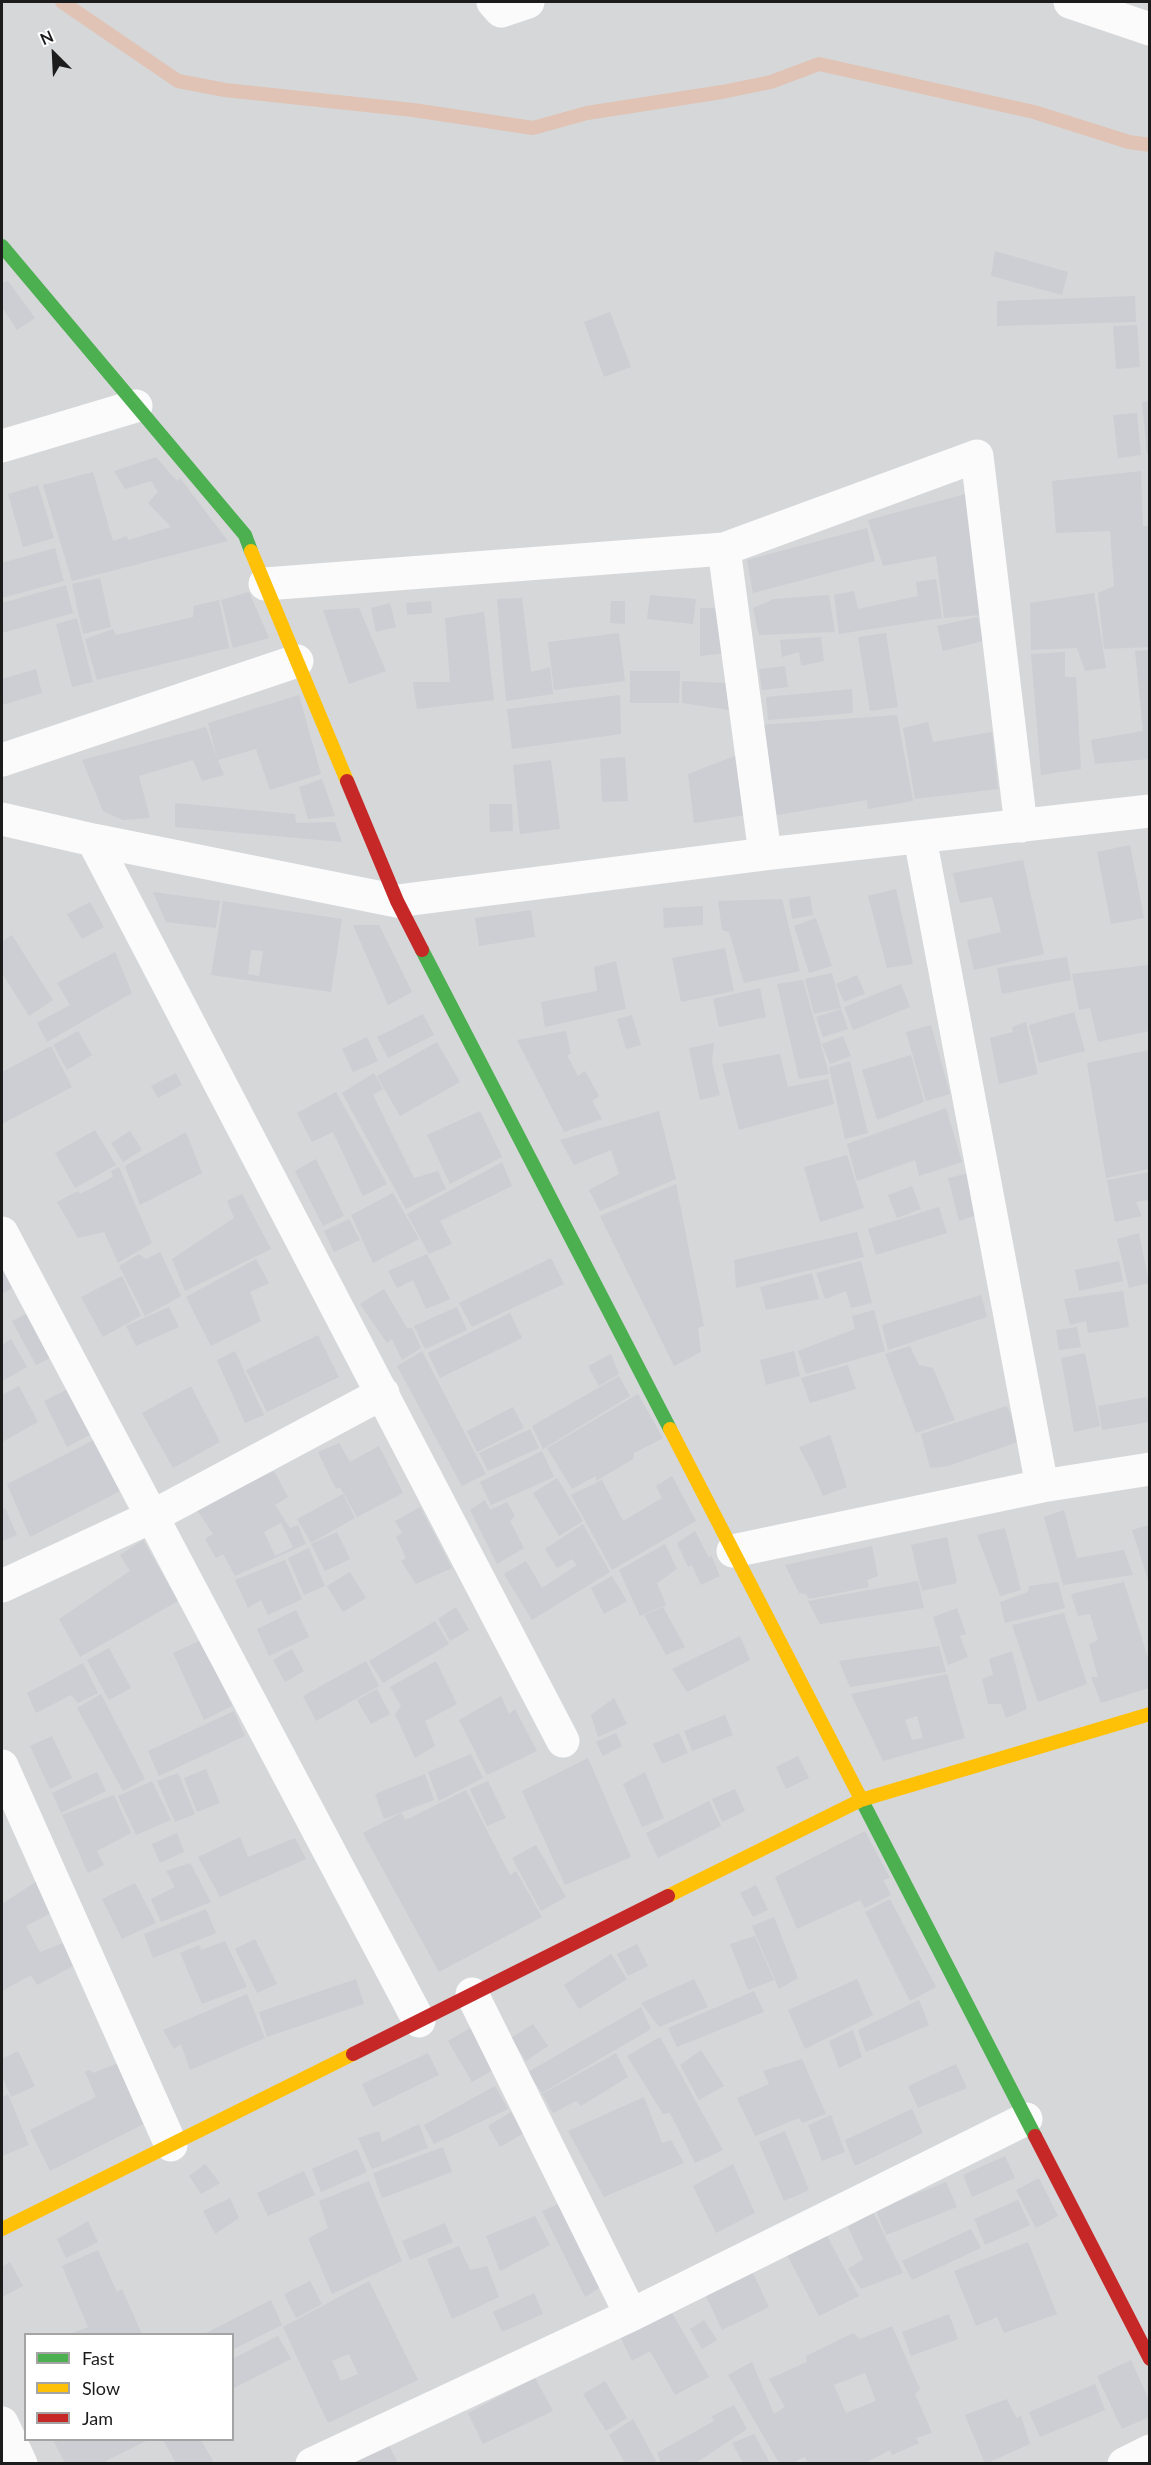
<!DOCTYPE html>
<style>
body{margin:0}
#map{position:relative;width:1151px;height:2465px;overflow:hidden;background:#e4e5ea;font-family:Lato,sans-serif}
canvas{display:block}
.frame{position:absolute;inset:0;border:3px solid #1c1c1c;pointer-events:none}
.legend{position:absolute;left:24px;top:2333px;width:210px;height:108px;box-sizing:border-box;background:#fff;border:2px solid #a4a4a4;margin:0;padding:8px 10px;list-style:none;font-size:18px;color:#1c1c1c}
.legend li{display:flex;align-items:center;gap:12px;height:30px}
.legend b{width:30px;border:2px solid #a4a4a4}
.north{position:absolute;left:24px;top:24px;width:60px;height:60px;-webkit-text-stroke:4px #fff;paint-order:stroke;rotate:336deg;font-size:16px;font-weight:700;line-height:24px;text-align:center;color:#1c1c1c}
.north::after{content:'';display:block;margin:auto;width:21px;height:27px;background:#1c1c1c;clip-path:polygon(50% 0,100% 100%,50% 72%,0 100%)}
</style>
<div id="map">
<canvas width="1151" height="2465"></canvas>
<div class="frame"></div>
<ul class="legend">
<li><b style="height:8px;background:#4caf50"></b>Fast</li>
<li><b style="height:8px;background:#ffc107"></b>Slow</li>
<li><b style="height:8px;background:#c62828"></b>Jam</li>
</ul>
<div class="north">N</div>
</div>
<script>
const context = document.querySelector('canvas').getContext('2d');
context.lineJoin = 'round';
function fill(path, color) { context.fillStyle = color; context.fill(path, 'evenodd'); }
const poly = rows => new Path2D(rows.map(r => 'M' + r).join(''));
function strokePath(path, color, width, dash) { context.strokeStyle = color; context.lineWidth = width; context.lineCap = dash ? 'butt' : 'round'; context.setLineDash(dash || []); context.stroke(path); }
fill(poly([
 [2,2,1149,2,1149,2463,2,2464],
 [26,2334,232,2334,232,2440,26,2440]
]), '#d5d7d9');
strokePath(poly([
 [62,2,178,81,225,90,413,110,533,128,587,113,722,92,771,82,819,64,1034,112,1129,142,1150,145]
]), '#e0c3b4', 14);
fill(poly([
 [995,251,1068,272,1062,295,991,276],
 [8,281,35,318,17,330,2,307,2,283],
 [1135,296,1136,322,997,326,997,301],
 [610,312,631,367,604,377,584,322],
 [1137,325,1140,367,1116,369,1113,326],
 [1149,401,1149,454,1147,454,1142,402],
 [1137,413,1141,455,1118,458,1113,415],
 [156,457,177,481,180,478,228,541,72,581,43,485,93,472,113,541,127,536,128,540,171,527,148,503,158,492,151,481,125,489,114,471],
 [1141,471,1143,526,1149,526,1149,647,1104,649,1098,593,1114,586,1110,531,1056,533,1052,481],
 [38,485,54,538,23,547,8,494],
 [969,493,981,615,944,618,936,556,883,566,868,520],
 [867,528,875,561,753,593,747,560],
 [55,548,64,581,2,598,2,563],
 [100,578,111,627,83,634,72,584],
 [936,579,942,618,839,634,834,595,854,591,858,609,918,596,916,582],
 [66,585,73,613,2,633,2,603],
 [249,592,269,638,233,648,221,600],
 [1094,593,1106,668,1085,671,1077,648,1031,650,1030,603],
 [650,595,696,599,693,624,647,619],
 [829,595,835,632,759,635,753,608,774,599],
 [522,598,531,672,550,667,553,694,506,701,497,599],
 [219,600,229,648,97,680,85,639,113,629,116,635,193,617,194,606],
 [431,601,432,613,407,615,406,603],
 [611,601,625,601,625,624,610,623],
 [390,603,396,627,376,632,371,608],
 [359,608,386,671,349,684,323,610],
 [700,608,722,608,726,653,700,656],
 [484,612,494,700,417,709,413,682,450,682,445,618],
 [978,617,983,641,943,651,937,626],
 [77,618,93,682,72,687,56,624],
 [619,633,625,681,554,690,548,642],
 [886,633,898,707,870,711,858,637],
 [821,637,824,661,801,666,799,652,782,657,780,640],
 [1149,650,1149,759,1095,764,1091,740,1143,731,1135,651],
 [1065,652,1065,677,1076,677,1081,769,1041,775,1031,654],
 [785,666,788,687,762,690,759,669],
 [36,669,42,693,2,705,2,679],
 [630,671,680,671,679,703,630,703],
 [682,681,726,683,729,710,682,703],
 [852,689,853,713,768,720,766,697],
 [299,695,321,774,270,790,256,749,218,760,224,775,202,781,193,760,139,776,150,818,123,820,103,811,82,760,206,727,217,758,208,723],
 [620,695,621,734,512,749,507,709],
 [897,715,913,801,868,809,867,800,771,816,762,725],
 [928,722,933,742,992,732,998,789,915,799,903,728],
 [740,754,747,815,694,823,688,774],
 [625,757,628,801,602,802,600,759],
 [551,760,560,829,520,834,513,765],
 [322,779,335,816,308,819,299,787],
 [175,803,295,814,296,823,335,822,342,842,175,827],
 [489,804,512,804,513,831,490,832],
 [1130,845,1144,918,1111,924,1097,852],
 [1023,860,1044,954,974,970,967,940,1001,932,992,897,960,903,953,873],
 [896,889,913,964,887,968,868,896],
 [153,892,220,901,216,928,166,922],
 [810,896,813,915,792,919,789,899],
 [782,899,800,971,744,983,729,932,722,930,718,901],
 [223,901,342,919,331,992,211,975],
 [251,950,263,951,259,976,248,974],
 [90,902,104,927,82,939,67,914],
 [703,906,703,925,664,928,663,908],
 [531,910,535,937,479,946,475,918],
 [816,918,832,966,809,973,794,926],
 [353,925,379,925,412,992,388,1005],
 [12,935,53,1000,29,1016,2,973,2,942],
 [725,948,734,991,681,1002,672,958],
 [115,952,132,993,47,1042,37,1023,70,1005,57,983],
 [1067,957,1071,980,1002,994,997,968],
 [616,961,626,1009,545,1027,541,1002,597,991,594,967],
 [1148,965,1149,1031,1098,1042,1090,1008,1079,1010,1072,974],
 [832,973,841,1008,814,1014,805,979],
 [857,975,865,994,844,1002,836,984],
 [803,980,829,1074,799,1079,777,984],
 [901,984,910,1007,853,1030,844,1007],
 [760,988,766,1017,719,1027,713,999],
 [841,1009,848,1029,823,1037,816,1017],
 [1074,1012,1085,1051,1039,1063,1029,1025],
 [423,1014,434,1035,388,1058,377,1037],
 [632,1015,641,1045,626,1049,617,1019],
 [1026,1022,1038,1074,999,1084,990,1038,1013,1032,1012,1027],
 [931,1025,950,1094,926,1101,906,1032],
 [78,1031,92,1055,67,1070,53,1045],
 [566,1031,571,1054,567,1055,578,1076,585,1071,599,1096,592,1101,602,1119,564,1132,517,1040],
 [843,1036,851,1056,830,1064,822,1044],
 [367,1037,378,1061,353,1072,342,1049],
 [437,1042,460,1082,400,1116,377,1076],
 [714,1043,712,1062,720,1095,700,1100,689,1048],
 [51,1046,72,1087,2,1124,2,1072],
 [1149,1050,1149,1169,1106,1178,1087,1063],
 [780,1054,788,1087,828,1079,834,1104,739,1130,722,1064],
 [911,1055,924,1102,877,1120,862,1070],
 [850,1061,868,1133,845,1139,829,1067],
 [176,1073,182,1085,158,1098,151,1086],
 [374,1073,383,1089,373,1095,414,1178,438,1171,446,1189,406,1209,342,1093],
 [336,1092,387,1184,363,1196,333,1132,312,1142,297,1113],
 [946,1108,962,1162,919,1176,915,1160,857,1181,847,1144],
 [480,1111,502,1157,450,1184,427,1135],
 [659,1111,676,1179,600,1211,589,1190,619,1174,611,1150,574,1165,560,1140],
 [95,1130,116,1165,75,1188,55,1153],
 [130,1131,142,1150,123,1162,111,1143],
 [186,1132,202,1173,140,1205,125,1166],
 [847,1155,864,1208,820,1222,804,1167],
 [316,1159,344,1216,323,1226,295,1171],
 [502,1162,512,1186,440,1221,452,1244,429,1254,407,1214],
 [119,1167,152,1243,118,1263,104,1232,78,1238,57,1202,78,1191,80,1194,113,1177,111,1171],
 [977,1171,989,1211,959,1221,948,1178],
 [1149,1172,1149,1200,1136,1202,1142,1216,1115,1222,1107,1180],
 [676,1184,704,1326,698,1328,701,1352,674,1366,600,1216],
 [912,1186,921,1209,897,1218,888,1195],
 [393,1193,419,1239,373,1263,351,1215],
 [242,1194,271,1249,185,1291,172,1259,234,1218,227,1201],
 [939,1207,947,1233,876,1255,868,1229],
 [349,1219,360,1240,334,1252,324,1231],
 [857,1232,864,1257,736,1288,734,1260],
 [1139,1233,1149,1283,1129,1288,1117,1239],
 [160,1252,181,1296,145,1316,119,1266,139,1254,146,1259],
 [427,1254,450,1299,426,1309,413,1280,397,1288,388,1271],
 [551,1258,564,1284,472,1327,459,1303],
 [256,1259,269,1283,250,1292,261,1321,211,1346,186,1297],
 [861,1261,872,1303,851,1308,846,1291,825,1299,816,1273],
 [1119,1261,1123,1281,1079,1291,1075,1270],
 [2,1267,12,1288,2,1294],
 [812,1273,819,1299,766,1310,760,1287],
 [122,1276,141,1316,103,1337,81,1297],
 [384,1289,407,1328,412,1328,421,1348,402,1360,392,1339,387,1343,360,1304],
 [1123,1291,1129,1327,1088,1333,1086,1321,1070,1325,1064,1299],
 [981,1295,987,1317,888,1350,882,1325],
 [169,1307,179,1327,136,1346,126,1326],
 [457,1307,467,1330,425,1349,414,1326],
 [874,1310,885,1351,806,1374,798,1351,855,1329,852,1316],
 [28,1313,52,1357,36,1365,12,1321],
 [510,1313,522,1338,440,1378,428,1353],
 [1077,1327,1081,1347,1059,1350,1056,1330],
 [318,1335,339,1377,267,1412,246,1370],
 [11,1339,27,1367,2,1381,2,1345],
 [910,1346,919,1365,933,1368,955,1420,916,1433,885,1354],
 [235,1351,264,1415,245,1423,217,1360],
 [422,1351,486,1474,462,1486,397,1366],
 [794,1351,800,1376,766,1385,760,1360],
 [1085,1353,1100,1426,1074,1432,1061,1358],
 [611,1354,619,1374,599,1386,588,1366],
 [848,1365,856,1389,810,1403,801,1378],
 [619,1376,630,1396,543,1449,532,1426],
 [19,1386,38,1422,2,1442,2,1395],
 [191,1386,220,1442,173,1468,142,1413],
 [72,1387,95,1432,67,1447,44,1401],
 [638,1394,663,1438,634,1453,633,1459,596,1481,596,1476,572,1489,547,1448],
 [1147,1397,1149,1422,1102,1430,1098,1406],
 [1007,1406,1021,1441,948,1466,930,1468,921,1434],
 [513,1407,524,1428,477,1452,467,1431],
 [530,1429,539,1448,488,1471,479,1453],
 [830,1435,847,1487,823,1496,813,1473,799,1447],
 [96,1439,124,1489,30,1537,7,1484],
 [339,1443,350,1462,379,1446,403,1493,357,1517,340,1487,336,1489,318,1452],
 [542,1451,554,1477,491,1505,480,1482],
 [274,1471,288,1497,275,1505,290,1528,298,1525,306,1544,235,1576,223,1554,216,1558,205,1539,213,1534,197,1510,216,1501,216,1493,241,1487],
 [281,1523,293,1547,275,1556,264,1532],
 [672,1476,696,1521,612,1570,571,1495,602,1480,623,1521,662,1498,656,1486],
 [557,1478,583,1521,559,1536,533,1493],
 [343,1494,355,1518,311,1543,297,1519],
 [485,1500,490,1510,507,1502,515,1516,510,1521,524,1548,497,1564,470,1510],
 [420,1507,452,1568,416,1584,401,1561,406,1558,396,1537,402,1533,395,1521],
 [5,1508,17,1535,2,1541,2,1509],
 [1064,1510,1077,1558,1124,1550,1133,1575,1063,1585,1044,1517],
 [583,1524,610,1572,532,1620,504,1574,526,1561,542,1588,577,1565,572,1559,557,1568,545,1549],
 [1149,1525,1149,1583,1132,1530],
 [1005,1528,1021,1590,1000,1596,977,1535],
 [695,1531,709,1558,711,1555,720,1576,701,1585,692,1565,688,1567,677,1543],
 [337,1532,350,1559,325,1571,311,1544],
 [947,1537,957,1583,922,1591,911,1545],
 [143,1540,178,1601,80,1657,59,1619,130,1571,120,1555],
 [665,1544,677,1569,657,1583,666,1605,640,1616,619,1570],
 [872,1546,878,1576,867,1580,869,1587,809,1599,806,1594,799,1593,785,1565],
 [309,1548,325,1586,304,1595,288,1558],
 [285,1560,302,1599,268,1615,261,1600,248,1608,235,1580],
 [350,1572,366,1598,343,1612,327,1586],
 [612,1576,627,1601,604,1614,591,1588],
 [918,1581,924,1608,820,1624,808,1601],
 [1058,1582,1065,1608,1005,1623,1000,1602,1028,1592,1029,1586],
 [1124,1582,1149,1661,1149,1688,1101,1703,1091,1677,1098,1677,1089,1644,1098,1640,1090,1614,1078,1616,1071,1594],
 [456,1607,469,1630,450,1641,438,1619],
 [663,1607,685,1647,666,1655,644,1615],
 [957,1608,966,1634,960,1636,968,1657,948,1665,933,1617],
 [296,1610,309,1637,269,1656,257,1629],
 [1064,1613,1087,1684,1038,1702,1012,1625],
 [435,1621,449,1644,383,1683,369,1661],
 [740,1636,750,1660,687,1692,672,1669],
 [201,1640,232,1706,204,1720,173,1653],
 [939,1646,946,1672,850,1687,839,1661],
 [109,1648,131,1688,109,1700,87,1660],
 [292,1649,304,1671,285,1682,273,1660],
 [1012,1651,1027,1709,1006,1718,1001,1704,988,1704,982,1679,993,1675,989,1659],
 [366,1661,379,1686,316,1721,303,1696],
 [436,1661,457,1704,425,1721,435,1746,415,1758,395,1714,401,1706,390,1687],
 [83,1663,98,1693,78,1703,71,1695,36,1713,27,1693],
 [947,1674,965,1738,883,1761,851,1694],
 [917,1716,923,1738,912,1740,905,1720],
 [377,1689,390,1714,371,1724,357,1700],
 [101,1694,145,1779,123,1791,77,1708],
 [501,1696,509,1714,515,1709,537,1751,487,1775,459,1720],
 [614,1698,627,1724,598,1737,591,1715],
 [234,1711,245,1736,159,1776,148,1751],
 [725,1715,733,1735,692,1751,684,1731],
 [616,1733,622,1746,603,1756,596,1742],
 [679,1733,688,1753,662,1764,653,1744],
 [52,1736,72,1778,50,1789,30,1746],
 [471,1754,483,1778,439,1801,428,1772],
 [798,1756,809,1778,786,1789,776,1767],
 [588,1758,631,1857,565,1885,522,1791],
 [206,1769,220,1803,197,1812,184,1778],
 [97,1772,106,1791,61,1813,52,1793],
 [645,1772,664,1818,642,1827,623,1784],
 [178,1773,195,1814,175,1822,157,1781],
 [425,1774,434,1800,384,1819,375,1794],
 [152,1781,171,1820,136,1835,118,1796],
 [488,1781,506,1818,487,1826,470,1789],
 [735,1789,745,1811,722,1822,712,1799],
 [466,1790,510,1875,516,1871,542,1917,439,1972,363,1833,401,1813,406,1820],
 [114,1795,131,1833,97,1851,104,1865,88,1873,62,1815],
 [709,1801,721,1826,658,1858,646,1833],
 [865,1831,890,1878,883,1880,891,1895,865,1908,860,1900,797,1929,775,1877],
 [177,1833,184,1852,160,1863,152,1844],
 [240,1837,248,1857,295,1838,306,1859,220,1897,198,1857],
 [536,1845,566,1897,541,1911,512,1858],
 [190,1863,211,1902,161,1922,151,1899,175,1887,166,1871],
 [37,1881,53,1912,26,1926,40,1952,63,1943,75,1965,37,1985,31,1975,2,1991,2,1904],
 [135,1883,156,1923,122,1939,102,1899],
 [756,1885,768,1910,753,1917,740,1893],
 [890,1899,936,1987,910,2001,865,1912],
 [206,1909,216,1933,153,1958,144,1934],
 [774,1917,798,1978,779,1989,752,1926],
 [755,1936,774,1980,748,1990,730,1944],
 [255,1939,277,1984,257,1993,235,1949],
 [225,1941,247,1987,202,2004,180,1953,199,1945,201,1950],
 [637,1944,648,1966,628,1976,617,1954],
 [611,1954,627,1979,579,2009,564,1985],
 [356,1979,364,2004,267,2037,259,2012],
 [694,1979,708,2007,659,2027,641,2003],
 [857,1979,873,2015,805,2049,788,2010],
 [754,1991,764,2012,677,2047,668,2028],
 [247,1994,265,2038,190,2070,181,2044,174,2049,163,2030],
 [919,2000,929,2025,866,2052,858,2030],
 [641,2007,651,2029,542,2093,528,2072],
 [533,2024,548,2046,526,2061,511,2038],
 [472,2027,495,2069,472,2082,448,2041],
 [853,2030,862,2057,839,2068,829,2041],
 [660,2037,723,2150,695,2163,670,2113,663,2114,627,2056],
 [701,2050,724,2086,699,2100,680,2065],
 [18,2051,35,2086,11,2097,2,2076,2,2059],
 [428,2053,439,2075,373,2107,362,2084],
 [616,2053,628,2077,581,2106,576,2101,553,2113,543,2095,540,2095],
 [802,2059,826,2114,802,2123,799,2118,755,2136,737,2098,769,2084,763,2071],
 [121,2062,146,2123,50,2171,30,2130,96,2097,85,2072,90,2070,93,2073],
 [956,2064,967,2088,918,2108,908,2086],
 [495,2086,508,2109,434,2144,424,2125],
 [8,2094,29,2145,2,2156,2,2097],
 [644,2097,662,2143,671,2140,684,2163,604,2197,568,2131],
 [912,2109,923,2133,855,2166,845,2140],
 [511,2112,524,2133,500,2147,488,2126],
 [831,2115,845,2152,822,2161,808,2125],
 [419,2124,428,2148,372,2169,358,2138,379,2131,382,2142],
 [785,2131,809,2190,784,2201,759,2142],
 [443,2147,452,2172,382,2198,373,2173],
 [357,2149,367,2172,321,2192,312,2169],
 [1005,2156,1015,2178,972,2197,963,2175],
 [205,2164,220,2183,201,2194,189,2176],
 [733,2164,755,2213,716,2233,693,2186],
 [304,2171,315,2195,268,2216,257,2193],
 [1039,2178,1058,2216,1036,2228,1016,2190],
 [369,2181,402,2261,332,2294,308,2238,328,2228,319,2201],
 [946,2182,957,2207,886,2235,876,2210],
 [230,2198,239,2218,215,2234,203,2211],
 [568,2200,609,2282,585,2297,542,2211],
 [1018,2200,1030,2225,985,2245,974,2219],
 [873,2212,903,2273,861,2289,848,2269,863,2259,848,2227],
 [535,2216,550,2245,500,2271,486,2236],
 [88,2221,98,2242,66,2258,57,2239],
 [445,2223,453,2242,410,2260,402,2241],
 [971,2229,981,2248,912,2280,902,2261],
 [826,2234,859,2296,819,2316,787,2255],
 [1028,2242,1057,2314,1004,2333,997,2317,976,2326,954,2271],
 [459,2246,470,2270,487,2266,499,2297,452,2319,427,2259],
 [98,2250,117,2292,122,2289,142,2334,70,2334,88,2327,62,2266],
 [10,2262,23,2286,2,2297,2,2267],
 [752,2271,769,2307,722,2330,705,2294],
 [310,2281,322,2304,296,2318,284,2294],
 [369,2281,418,2380,328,2423,283,2327],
 [349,2354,358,2374,341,2381,332,2361],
 [534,2293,543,2314,502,2332,493,2312],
 [271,2300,282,2325,232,2350,232,2334,204,2334],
 [671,2311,709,2377,675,2395,650,2351,632,2361,620,2336],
 [949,2314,958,2339,911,2356,902,2332],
 [704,2320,717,2340,702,2349,690,2329],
 [892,2326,920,2389,915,2394,932,2433,916,2438,919,2443,892,2455,890,2450,865,2463,808,2463,805,2457,792,2463,779,2463,728,2375,752,2362,774,2414,785,2407,769,2379,807,2362,806,2356,853,2333,860,2339],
 [865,2373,876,2401,846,2413,834,2385],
 [278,2336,291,2359,232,2389,232,2359],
 [1131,2360,1149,2400,1149,2417,1122,2429,1097,2376],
 [535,2378,553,2411,483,2444,468,2413],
 [605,2381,627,2418,606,2431,583,2394],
 [1095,2384,1105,2410,1040,2437,1029,2412],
 [1007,2399,1016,2418,1021,2416,1030,2444,985,2464,965,2415],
 [734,2405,747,2429,696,2463,661,2463,657,2453,714,2421,712,2416],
 [633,2419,657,2463,625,2463,609,2435],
 [754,2434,770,2463,743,2463,732,2443],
 [53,2440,148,2440,106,2461,107,2463,65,2463],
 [163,2440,201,2440,214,2463,176,2463],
 [388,2444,398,2463,347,2463]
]), '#ccced3');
strokePath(poly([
 [493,2,501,11,528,2],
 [1070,2,1150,29],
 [2,446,136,406],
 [724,549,765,854],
 [265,584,724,549,977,456,1021,826],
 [2,760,297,661],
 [2,819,93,840,397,901,765,854,1150,811],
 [920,838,1042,1486],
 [93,840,563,1741],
 [2,1233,419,2021],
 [733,1551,1042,1486,1150,1469],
 [2,1586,153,1516,383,1393],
 [2,1766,171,2145],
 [472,1994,631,2315],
 [2,2423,21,2464],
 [312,2464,631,2315,1026,2119],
 [1124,2464,1150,2451]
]), '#fbfbfc', 33);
strokePath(poly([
 [2,246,245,535,251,551],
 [422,950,670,1429],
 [859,1795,1035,2136]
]), '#4caf50', 14);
strokePath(poly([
 [251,551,347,781],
 [670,1429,859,1795],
 [668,1896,861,1800,1150,1714],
 [2,2229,353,2054]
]), '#ffc107', 14);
strokePath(poly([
 [347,781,397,901,422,950],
 [353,2054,668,1896],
 [1035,2136,1150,2359]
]), '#c62828', 14);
</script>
